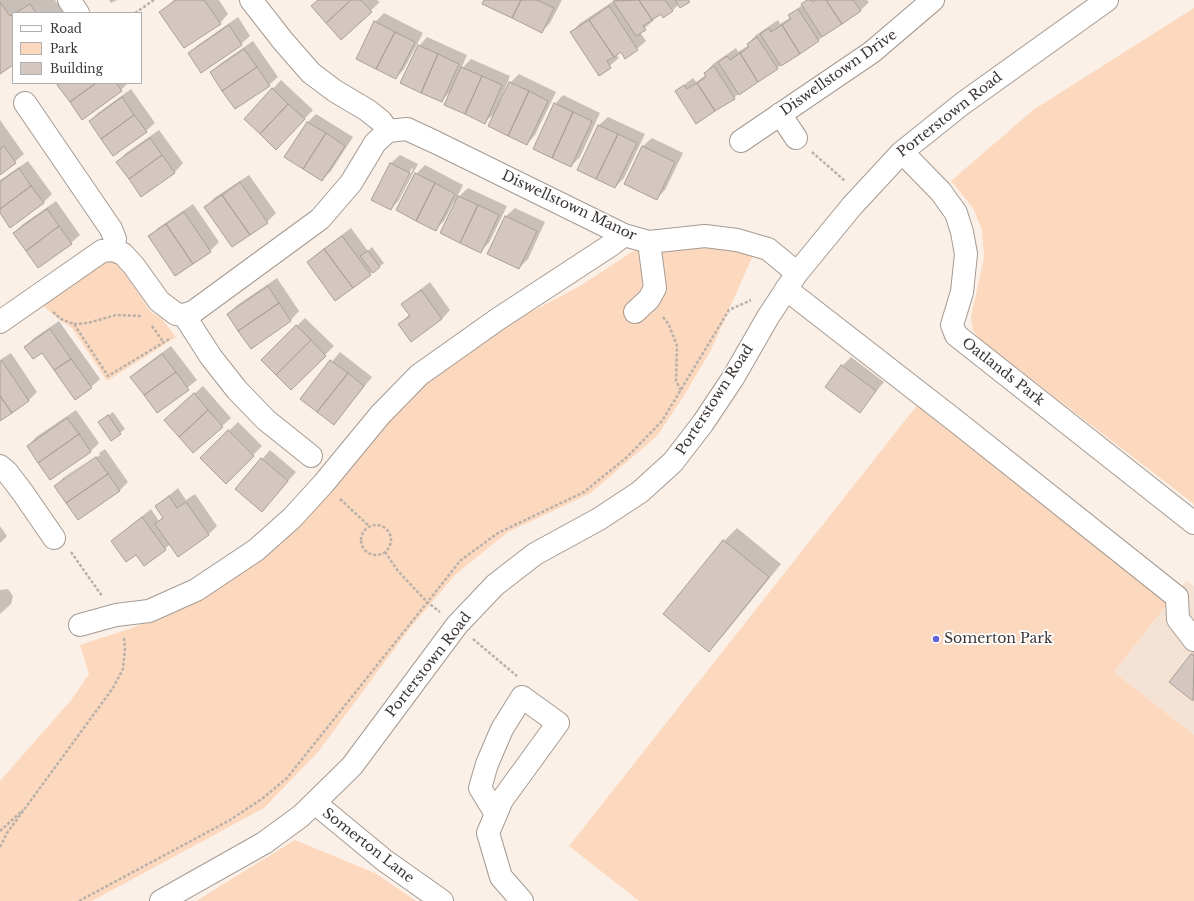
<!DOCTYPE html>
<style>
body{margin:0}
#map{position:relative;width:1194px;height:901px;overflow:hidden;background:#fbf0e7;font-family:"Libre Baskerville",serif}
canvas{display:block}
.legend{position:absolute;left:12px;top:12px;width:130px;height:72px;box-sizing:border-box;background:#fff;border:1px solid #b1afae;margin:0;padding:5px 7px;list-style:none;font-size:12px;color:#3c3734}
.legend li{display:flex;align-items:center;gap:8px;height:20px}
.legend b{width:20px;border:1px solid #b1afae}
</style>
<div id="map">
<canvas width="1194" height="901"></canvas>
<ul class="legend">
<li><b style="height:5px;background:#fff"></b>Road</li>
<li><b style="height:11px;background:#fcd9be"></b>Park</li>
<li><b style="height:11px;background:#d3c7bf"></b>Building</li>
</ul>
</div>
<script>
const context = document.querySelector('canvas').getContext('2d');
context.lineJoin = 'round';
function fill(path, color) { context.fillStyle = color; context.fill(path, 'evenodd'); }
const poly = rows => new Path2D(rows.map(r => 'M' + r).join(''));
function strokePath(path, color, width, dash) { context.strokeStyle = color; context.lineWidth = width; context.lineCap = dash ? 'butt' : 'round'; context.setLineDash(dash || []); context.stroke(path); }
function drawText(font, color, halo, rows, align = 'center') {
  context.font = font + ' "Libre Baskerville",serif'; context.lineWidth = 3.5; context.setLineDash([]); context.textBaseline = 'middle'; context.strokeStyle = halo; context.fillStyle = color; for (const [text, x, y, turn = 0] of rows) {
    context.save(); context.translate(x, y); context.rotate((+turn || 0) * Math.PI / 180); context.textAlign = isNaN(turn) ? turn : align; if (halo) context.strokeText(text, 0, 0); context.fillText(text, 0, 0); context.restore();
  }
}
fill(poly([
 [1187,580,1194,586,1194,735,1114,672]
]), '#f4e2d5');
fill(poly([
 [1194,8,1194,504,983,342,973,331,971,317,984,257,982,230,973,208,951,181,1033,110],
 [697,247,755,251,711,350,685,394,658,435,591,493,508,532,455,575,410,628,318,752,264,808,92,901,0,901,0,781,72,699,89,674,80,645,129,629,156,618,265,555,325,498,380,431,425,381,499,329,580,286,638,248],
 [113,260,124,272,150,311,162,319,176,337,107,381,72,328,60,320,42,305,102,261],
 [918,404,1166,597,1166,606,1114,672,1194,735,1194,901,639,901,569,846],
 [295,840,375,873,416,901,196,901]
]), '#fcd9be');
fill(poly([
 [0,0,55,0,64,13,13,13,13,64,0,73],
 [109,0,117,0,111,3],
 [174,0,219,0,228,14,220,23,161,12],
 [318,0,377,0,380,2,341,38],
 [485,0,562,0,550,23,541,32],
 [615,0,690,0,681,6,679,4,672,11,661,12,652,18,654,20,640,32,646,41,637,49,621,51,616,54,619,58,599,75,571,33,579,24],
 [807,0,867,0,869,2,860,11,826,33,819,40,739,93,734,98,676,91,693,78,696,82,706,75,705,73,713,64,736,48,738,52,749,45,748,44,756,35,778,20,780,24,791,17,790,16],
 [384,13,423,33,404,69,396,78,375,22],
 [238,17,250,36,241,44,189,53,198,45],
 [427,37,467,55,461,69,471,59,510,76,500,100,501,101,510,83,519,74,556,92,535,135,527,144,496,112,485,122,451,91,441,101,419,46],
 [253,41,278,77,269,85,211,72,220,64],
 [281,80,313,110,284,140,245,119],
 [60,83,128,83,121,90],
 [131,89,155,123,146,131,90,121,98,113],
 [563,95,600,113,580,157,571,166,555,104],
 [316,114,353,137,331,171,322,180,286,156,308,122],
 [608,117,645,134,624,178,615,187,578,170,599,125],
 [0,120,24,154,0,174],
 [159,130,183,163,175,172,142,195,118,162,126,153],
 [652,138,683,153,665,190,656,199,625,183,643,146],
 [400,155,418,164,399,200,391,209,372,200,391,163],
 [412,168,413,169,397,200,395,200],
 [28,161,52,194,43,203,0,212,0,180],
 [425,165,463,185,456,199,468,188,507,206,489,243,480,251,454,202,444,221,435,230,416,174],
 [249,175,276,213,267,222,206,207,214,198],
 [56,201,80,235,71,243,14,233,23,224],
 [193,204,219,242,210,251,149,237,158,228],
 [515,208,545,222,528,259,519,268,488,253,506,216],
 [351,228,368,251,372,247,384,263,336,300,308,262,317,254],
 [277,278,299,311,291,320,251,348,228,314,236,306],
 [430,282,450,310,442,319,399,324,410,314,402,304],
 [305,318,334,346,291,389,262,360],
 [59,321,100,379,91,387,42,352,25,347,34,338],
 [171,346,197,380,157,412,132,377,140,369],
 [340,352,372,377,334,424,302,398],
 [11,353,37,392,29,400,0,420,0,360],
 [851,357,884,382,859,412,842,366],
 [203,386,231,418,222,426,165,420],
 [76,410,99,443,91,451,51,479,28,446,36,437],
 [113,412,125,429,111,439,99,422],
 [238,422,262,446,226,483,201,458],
 [105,449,128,482,119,491,56,486,64,477],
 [99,453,100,455,64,480,64,478],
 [270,450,296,472,262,511,236,489],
 [178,488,186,500,195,494,217,526,208,535,170,544,165,549,136,554,112,541,151,509,159,521,163,516,156,506],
 [0,526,7,536,0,543],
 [737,528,781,564,722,637,709,650,664,614,724,541],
 [8,589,13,596,11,604,0,614,0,590],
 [1194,652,1194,699,1193,700,1170,681]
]), '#0003');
const building = poly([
 [176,0,204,0,221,24,184,48,159,12,176,0],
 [318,0,351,0,326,23,311,6,318,0],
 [351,0,361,0,372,12,341,40,326,23,351,0],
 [484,0,521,0,512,18,482,4,484,0],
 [521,0,537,0,554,8,542,33,512,18,521,0],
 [639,0,652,20,643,26,646,30,636,36,613,1,639,0],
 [639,0,665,0,673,11,663,18,661,14,652,20,639,0],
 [675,0,688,0,690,2,680,8,675,0],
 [807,0,811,0,813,2,816,0,826,0,842,24,822,37,801,4,807,0],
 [826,0,853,0,861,11,842,24,826,0],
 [0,2,10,16,13,14,13,65,0,74,0,2],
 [30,4,36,13,15,13,30,4],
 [609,6,638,50,625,59,621,52,614,57,589,20,609,6],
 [798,9,819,41,800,54,782,25,791,19,788,15,798,9],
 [589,20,614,57,607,61,611,68,599,76,570,32,589,20],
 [374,21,395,32,376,69,356,59,374,21],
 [229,25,242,45,201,73,188,53,229,25],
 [782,25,800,54,781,66,760,34,769,28,771,32,782,25],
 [395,32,415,42,396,79,376,69,395,32],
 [757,37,778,69,758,82,740,53,749,47,747,44,757,37],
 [418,45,438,54,421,93,400,83,418,45],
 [244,49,257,67,222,91,210,72,244,49],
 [740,53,758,82,739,95,718,62,727,56,730,60,740,53],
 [438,54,459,64,442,102,421,93,438,54],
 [714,66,735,99,715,111,697,83,706,77,704,73,714,66],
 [257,67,270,86,235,109,222,91,257,67],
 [461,67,482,76,465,114,444,105,461,67],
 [482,76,502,85,485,124,465,114,482,76],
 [509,82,529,91,508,136,488,126,509,82],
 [59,83,96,83,70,102,57,85,59,83],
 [96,83,116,83,122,91,82,120,70,102,96,83],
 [697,83,715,111,696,124,675,91,684,85,687,89,697,83],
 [272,88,288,104,260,134,244,119,272,88],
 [529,91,548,101,527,145,508,136,529,91],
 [122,97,134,115,101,139,89,121,122,97],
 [554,103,573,112,552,158,533,149,554,103],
 [288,104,305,119,276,150,260,134,288,104],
 [573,112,592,121,571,167,552,158,573,112],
 [134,115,147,132,113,156,101,139,134,115],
 [307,122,326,133,303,169,284,157,307,122],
 [598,125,618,134,596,179,577,170,598,125],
 [326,133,345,146,322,181,303,169,326,133],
 [618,134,637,143,615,188,596,179,618,134],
 [150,138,162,155,129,179,116,162,150,138],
 [4,146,16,163,0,175,0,149,4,146],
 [642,146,675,162,657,200,624,184,642,146],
 [162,155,175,173,141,197,129,179,162,155],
 [390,163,410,173,391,210,371,200,390,163],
 [19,168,31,186,0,209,0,182,19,168],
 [415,173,435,183,416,221,396,210,415,173],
 [240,182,268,223,250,235,222,195,240,182],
 [435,183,455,194,436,231,416,221,435,183],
 [31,186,44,203,10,228,0,213,0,209,31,186],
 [222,195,250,235,232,247,204,207,222,195],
 [458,196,478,205,460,243,440,233,458,196],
 [478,205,499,215,481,253,460,243,478,205],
 [47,209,59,226,26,251,13,233,47,209],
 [184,212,211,252,193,264,166,224,184,212],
 [505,216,537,231,519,269,487,254,505,216],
 [166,224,193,264,175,276,148,236,166,224],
 [59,226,72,244,38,268,26,251,59,226],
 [342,236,371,275,353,288,324,249,342,236],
 [324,249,353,288,335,301,307,262,324,249],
 [368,251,380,267,373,273,360,256,368,251],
 [268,286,279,303,238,331,227,314,268,286],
 [421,290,442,319,411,342,398,324,410,316,401,304,421,290],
 [279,303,291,321,251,349,238,331,279,303],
 [296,325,311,340,276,375,261,360,296,325],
 [50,329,71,359,54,370,42,353,33,359,24,347,50,329],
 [311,340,326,356,291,390,276,375,311,340],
 [162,354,176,372,144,395,130,377,162,354],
 [71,359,92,388,75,400,54,370,71,359],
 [330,360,348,373,317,412,300,399,330,360],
 [2,361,29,401,12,413,0,396,0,362,2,361],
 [841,365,876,391,860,413,825,387,841,365],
 [176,372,189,390,157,413,144,395,176,372],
 [348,373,364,386,334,425,317,412,348,373],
 [194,393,208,410,179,437,164,420,194,393],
 [0,396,12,413,0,421,0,396],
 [208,410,223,427,193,453,179,437,208,410],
 [108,415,121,434,111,441,98,422,108,415],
 [67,418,79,434,38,463,27,446,67,418],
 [228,430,254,456,226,484,200,458,228,430],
 [79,434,91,452,50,480,38,463,79,434],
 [96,457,108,474,66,503,54,486,96,457],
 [261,458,288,481,262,512,235,489,261,458],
 [108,474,120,491,78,520,66,503,108,474],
 [169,496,177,508,186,502,209,535,178,557,155,524,163,518,155,506,169,496],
 [142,517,166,550,144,566,136,555,126,562,111,541,142,517],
 [723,540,769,577,709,652,663,614,723,540],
 [1191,654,1194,656,1193,701,1169,682,1191,654]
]);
fill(building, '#d3c7bf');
strokePath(building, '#aa9f97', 1);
const minor = poly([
 [69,0,78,13],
 [251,0,283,41,311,73,335,91,367,110,381,121,388,131],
 [25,103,111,229,115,239,113,250],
 [780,114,796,138],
 [741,141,872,52,933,0],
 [902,152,941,192,956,213,962,232,966,254,962,292,952,325,956,335,1194,523],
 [786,289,957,422,1177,597,1178,619,1194,640],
 [635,312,649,299,655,288,649,242],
 [184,315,211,357,237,390,266,420,311,456],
 [0,322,102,251,113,250,123,254,134,266,159,301,176,314,184,315,193,312,320,219,351,183,375,143,388,131,407,129,435,142,624,235,649,242,705,236,737,240,768,249,797,273],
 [0,466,7,472,23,493,54,538],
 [80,625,116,615,149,611,196,590,256,550,292,518,324,483,380,415,419,375,498,319,611,245,624,235],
 [315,803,384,860,442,901],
 [496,814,480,788,487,764,502,729,522,697,558,723,502,800,488,833,501,877,522,901],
 [161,901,264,843,301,816,352,766,457,625,495,585,535,554,599,519,640,492,673,462,703,423,733,378,768,317,797,273,852,206,902,152,962,104,1107,0]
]);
strokePath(minor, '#a59a92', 24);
strokePath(poly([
 [135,13,154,0],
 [812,152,845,181],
 [53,312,61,319,74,324,108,376,171,338],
 [663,317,669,325,677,346,676,381,681,390],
 [74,324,88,323,116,315,141,316],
 [152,326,164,343],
 [340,499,369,526],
 '361 540a15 15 0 1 1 30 0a15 15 0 1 1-30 0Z',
 [71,552,102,596],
 [385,552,398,571,427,602,440,612],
 [473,639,517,676],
 [0,831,23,810],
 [0,847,7,833,113,688,123,669,125,648,124,637],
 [79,901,230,820,263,798,287,778,461,560,498,533,584,492,627,457,662,421,729,310,751,300]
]), '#b9b0a9', 2.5, [3, 2]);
strokePath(minor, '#fff', 22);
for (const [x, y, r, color] of [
 [936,639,4,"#5f62da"]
]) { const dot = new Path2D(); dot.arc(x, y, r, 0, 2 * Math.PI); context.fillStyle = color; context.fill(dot); strokePath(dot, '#fff', 1.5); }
drawText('14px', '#3c3734', '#fff', [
 ["Diswellstown Drive",839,73,-35],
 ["Porterstown Road",950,115,-38],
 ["Diswellstown Manor",569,206,25],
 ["Oatlands Park",1003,372,38],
 ["Porterstown Road",715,400,-57],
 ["Porterstown Road",429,665,-52],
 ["Somerton Lane",368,846,38]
]);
drawText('14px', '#3c3734', '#fff', [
 ["Somerton Park",944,639]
], 'left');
</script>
